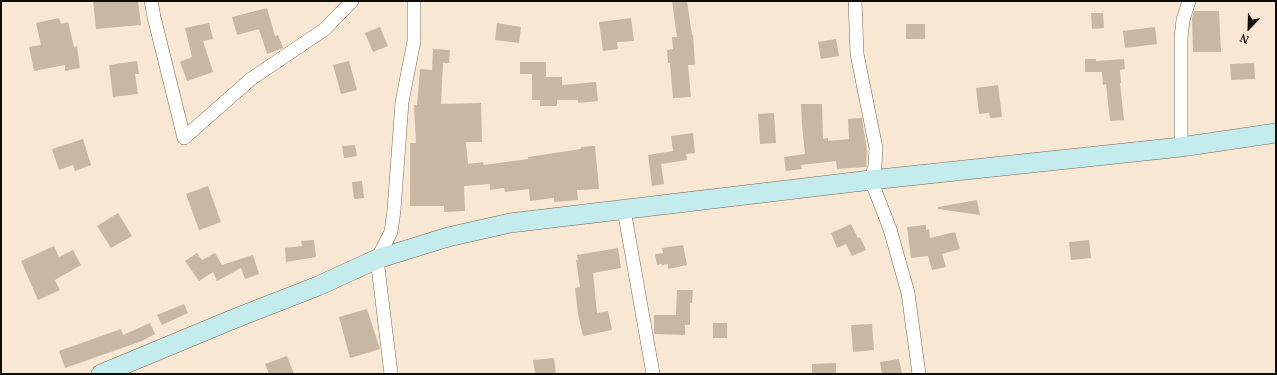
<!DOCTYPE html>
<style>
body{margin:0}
#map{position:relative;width:1277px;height:375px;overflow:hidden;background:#f8e7d2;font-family:"PT Serif",serif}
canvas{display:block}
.frame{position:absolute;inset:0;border:2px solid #110c05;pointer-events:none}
.north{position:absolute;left:1229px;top:8px;width:40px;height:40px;-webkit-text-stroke:3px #f8e7d2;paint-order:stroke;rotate:203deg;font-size:11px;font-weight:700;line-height:16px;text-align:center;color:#110c05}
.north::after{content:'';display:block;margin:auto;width:14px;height:18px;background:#110c05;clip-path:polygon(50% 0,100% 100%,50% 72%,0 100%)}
</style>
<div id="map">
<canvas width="1277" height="375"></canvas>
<div class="frame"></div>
<div class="north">N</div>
</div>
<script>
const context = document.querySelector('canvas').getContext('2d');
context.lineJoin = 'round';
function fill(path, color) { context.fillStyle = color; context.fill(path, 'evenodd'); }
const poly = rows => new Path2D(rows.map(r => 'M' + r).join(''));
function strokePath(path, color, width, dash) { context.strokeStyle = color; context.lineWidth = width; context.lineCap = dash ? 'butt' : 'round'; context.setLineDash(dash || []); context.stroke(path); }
fill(poly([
 [93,1,138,1,141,25,96,29],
 [672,1,687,1,688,8,692,35,693,35,695,65,688,65,691,97,673,98,670,63,668,63,667,50,673,49,672,37,677,37],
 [267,8,275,36,278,35,283,48,267,54,259,29,237,35,232,17],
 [1194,11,1219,11,1221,52,1193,52,1192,18],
 [1091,13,1103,13,1104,28,1092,29],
 [59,18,61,24,68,22,74,47,77,46,80,68,65,71,65,65,34,71,29,47,41,45,36,23],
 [631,18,634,41,617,42,618,49,603,51,599,22],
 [209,23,213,39,203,41,213,72,187,81,180,62,192,57,185,28],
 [497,23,521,27,519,43,495,40],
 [906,24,925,24,925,39,906,39],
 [380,27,388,46,373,52,365,33],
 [1155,27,1157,44,1125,48,1123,31],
 [836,39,839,56,821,59,818,42],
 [433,49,450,50,449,63,443,63,441,104,481,103,482,142,466,142,468,164,483,162,484,165,528,159,528,157,581,149,581,147,595,146,599,189,577,190,578,200,554,202,554,198,530,201,529,189,505,192,504,188,490,190,490,184,464,186,465,211,444,212,444,206,410,206,410,143,416,143,414,105,417,105,420,69,432,70],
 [1085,59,1096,59,1096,61,1124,59,1125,69,1120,70,1121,83,1120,83,1124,120,1110,121,1106,84,1103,85,1102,72,1085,72],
 [137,61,139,74,135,74,138,94,113,97,109,65],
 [349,61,357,90,341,94,333,65],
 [520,62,546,62,546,77,562,77,562,85,596,82,598,101,578,103,578,100,557,100,557,106,540,106,540,100,532,100,532,74,520,74],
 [1254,63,1255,79,1231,80,1230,64],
 [998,85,1002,117,990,118,989,113,979,114,976,88],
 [801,104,822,104,823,139,828,138,828,141,849,139,848,119,862,118,867,151,866,167,837,169,836,161,801,165,802,169,786,171,784,157,805,154,802,125],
 [774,113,776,143,760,144,758,114],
 [693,133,695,153,686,154,687,160,661,164,664,184,652,186,648,155,673,151,671,136],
 [83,139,91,165,75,171,73,165,59,170,52,149],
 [355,145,357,156,344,158,342,146],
 [362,181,364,198,354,199,352,182],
 [208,186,221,222,199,230,186,194],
 [977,200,980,215,938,209,938,207],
 [118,213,132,236,111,248,97,226],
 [851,224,858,238,860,237,866,250,852,256,846,244,837,248,831,233],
 [926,225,926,230,929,229,930,238,955,232,960,249,942,254,946,267,932,270,928,256,911,258,907,227],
 [314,240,316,257,286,262,285,248,302,246,301,241],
 [1089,240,1091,258,1071,260,1069,242],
 [683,245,687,265,668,269,668,264,662,265,662,264,657,265,655,254,663,253,662,248],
 [54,246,59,257,73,250,81,265,55,280,60,290,38,300,21,261],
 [618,248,621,268,593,273,597,313,608,311,612,330,583,336,578,314,575,288,580,287,576,260,578,260,577,255],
 [197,253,202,260,215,253,222,265,253,255,259,274,245,279,241,268,217,281,213,272,199,281,185,261],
 [677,290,693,290,692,303,690,303,690,325,685,325,685,335,654,334,654,315,676,315],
 [184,304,188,313,162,325,157,315],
 [367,309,380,349,350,358,339,317],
 [150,323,155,334,142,341,65,368,59,351,121,329,123,335],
 [713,323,727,323,727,338,713,338],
 [872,324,874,350,853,352,851,325],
 [287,356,294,374,269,374,265,364],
 [554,358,556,374,535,374,533,360],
 [899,359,902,374,882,374,880,362],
 [836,363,836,374,812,374,812,364]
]), '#c7b7a3');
const street = poly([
 [151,1,154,17,184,138,251,79,325,29,352,1],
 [855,1,857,54,876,148,875,165,871,180,890,229,908,293,919,374],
 [1181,147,1181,38,1183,20,1189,1],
 [624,210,653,374],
 [391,374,377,259,391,232,394,210,402,102,414,41,414,1]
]);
const secondary = poly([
 [101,374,236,318,318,286,377,259,448,237,510,223,871,180,1181,147,1276,133]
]);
strokePath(street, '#766754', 14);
strokePath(secondary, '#766754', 20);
strokePath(street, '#fff', 13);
strokePath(secondary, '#c4ecec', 19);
</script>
